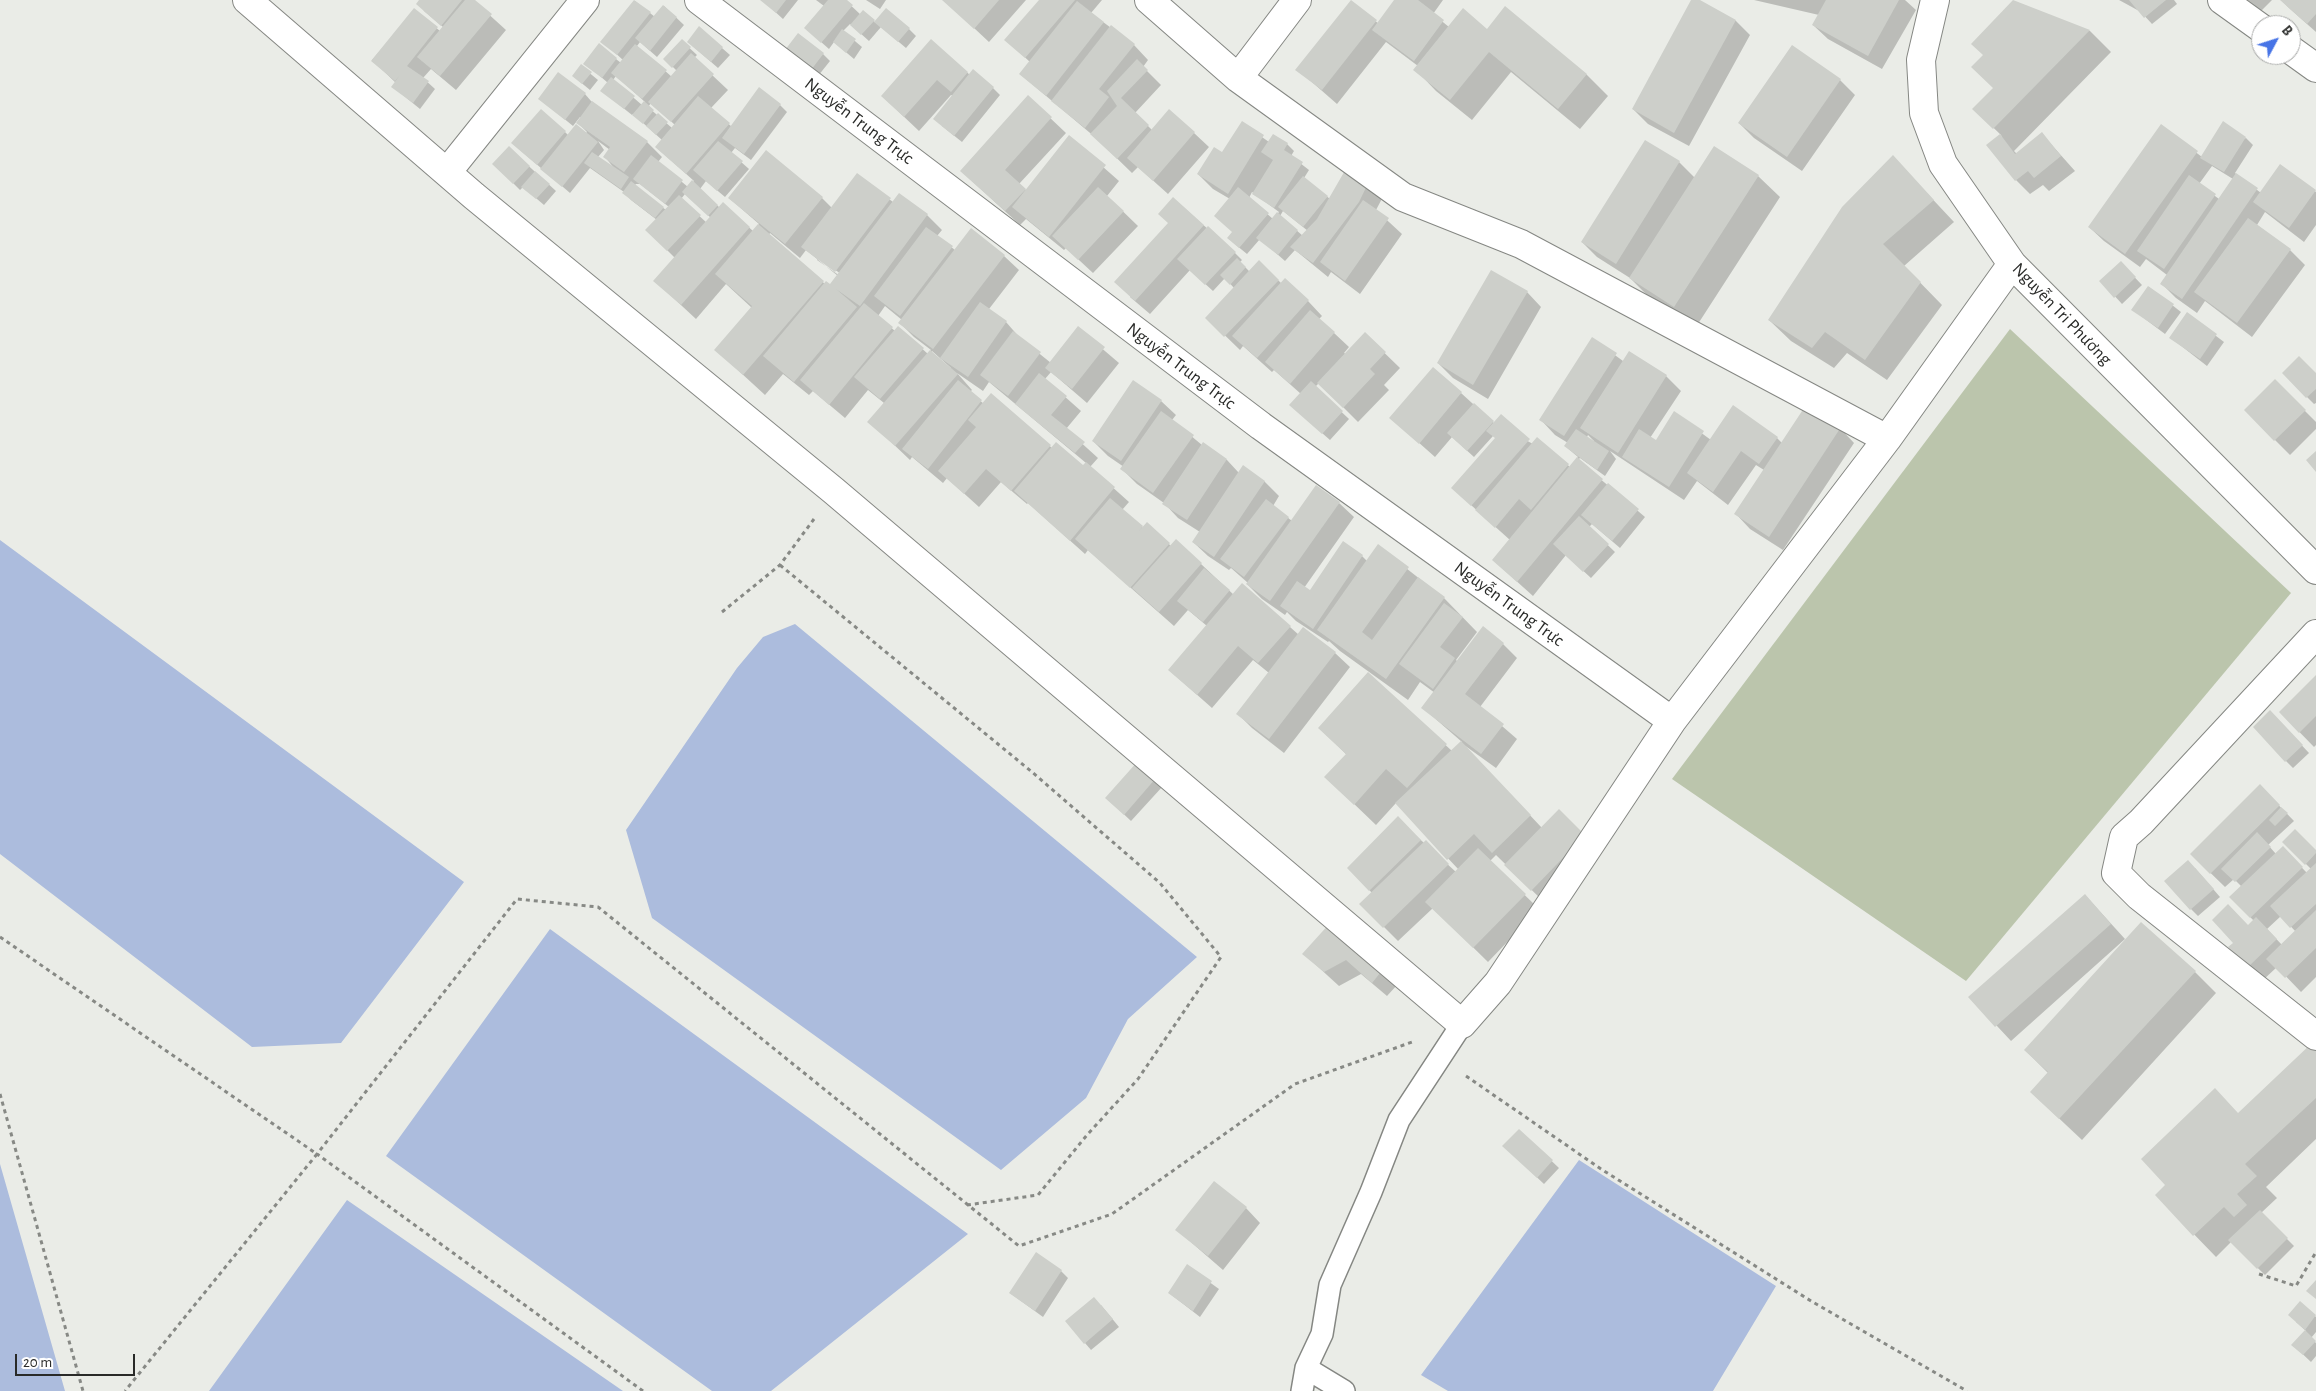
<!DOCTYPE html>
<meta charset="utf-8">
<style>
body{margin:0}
#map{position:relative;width:2316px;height:1391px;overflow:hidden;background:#eaece7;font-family:"Alegreya Sans",sans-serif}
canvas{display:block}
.north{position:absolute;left:2251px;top:15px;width:50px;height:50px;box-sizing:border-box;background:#fff;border:1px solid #a9aaa9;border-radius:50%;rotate:50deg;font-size:14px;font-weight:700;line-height:20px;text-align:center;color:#292a28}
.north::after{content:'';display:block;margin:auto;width:18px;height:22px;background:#4774e6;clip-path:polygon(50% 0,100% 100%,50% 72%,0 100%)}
.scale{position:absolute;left:15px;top:1354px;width:120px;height:22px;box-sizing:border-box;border:2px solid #292a28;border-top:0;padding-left:6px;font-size:15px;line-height:18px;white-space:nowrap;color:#292a28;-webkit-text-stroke:4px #fff;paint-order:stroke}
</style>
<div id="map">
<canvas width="2316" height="1391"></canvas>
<div class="north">B</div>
<div class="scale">20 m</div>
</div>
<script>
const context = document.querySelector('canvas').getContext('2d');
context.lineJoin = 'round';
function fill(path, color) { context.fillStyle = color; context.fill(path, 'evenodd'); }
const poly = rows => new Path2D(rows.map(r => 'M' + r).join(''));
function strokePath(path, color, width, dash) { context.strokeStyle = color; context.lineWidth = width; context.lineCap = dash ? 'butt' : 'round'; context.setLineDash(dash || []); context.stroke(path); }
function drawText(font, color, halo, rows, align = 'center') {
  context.font = font + ' "Alegreya Sans",sans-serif'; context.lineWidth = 5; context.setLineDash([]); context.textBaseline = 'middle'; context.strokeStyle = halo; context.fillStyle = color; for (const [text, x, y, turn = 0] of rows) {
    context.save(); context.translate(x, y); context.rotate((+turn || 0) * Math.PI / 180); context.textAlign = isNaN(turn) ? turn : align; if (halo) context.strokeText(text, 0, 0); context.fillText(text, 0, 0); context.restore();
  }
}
fill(poly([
 [2010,329,2291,593,1966,981,1672,779]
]), '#bbc5ac');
fill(poly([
 [0,540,464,882,341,1043,252,1047,0,854],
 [795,624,1197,957,1128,1019,1086,1098,1001,1170,652,918,626,830,737,668,763,637],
 [550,929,968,1234,771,1391,712,1391,386,1156],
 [1579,1160,1776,1286,1713,1391,1448,1391,1421,1375],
 [0,1164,65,1391,0,1391],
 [347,1200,623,1391,209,1391]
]), '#acbcdd');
fill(poly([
 [421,0,473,0,506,30,456,90,431,69,423,78,435,89,420,109,393,87,396,83,372,60,415,10,440,31,443,27,424,11],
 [762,0,798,0,783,19],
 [816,0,845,0,861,15,863,12,876,23,909,29,916,36,906,48,881,27,869,41,850,24,843,31,862,47,854,59,834,42,829,49,812,34,824,6],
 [866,0,886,0,880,9],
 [944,0,1026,0,989,42],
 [1041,0,1102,0,1091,13,1134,45,1148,60,1143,67,1161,85,1135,113,1152,130,1194,133,1209,147,1168,194,1138,167,1132,173,1096,138,1020,74,1030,62,1006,40],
 [1396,0,1443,0,1433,14,1449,27,1487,30,1586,74,1608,96,1580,129,1511,72,1472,120,1436,91,1415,69,1418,66,1386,42,1337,104,1297,69,1351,1,1379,24],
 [1693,0,1697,0,1736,21,1750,35,1689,146,1648,124,1633,109],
 [1754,0,1905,0,1916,10,1882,69,1828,39,1813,25,1819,15],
 [2119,0,2174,0,2177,4,2152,24,2141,12],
 [2243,0,2272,0,2258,14],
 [2281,0,2316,0,2316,32,2289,8],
 [635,1,655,17,664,6,684,25,657,57,640,42,637,46,672,77,677,71,665,59,682,41,697,55,694,58,728,90,711,108,732,127,780,105,787,112,751,160,735,148,731,153,749,169,725,197,706,181,700,189,720,208,723,204,753,231,759,224,729,198,822,198,832,208,857,175,893,202,899,194,927,215,942,230,937,236,955,250,1004,256,1019,270,989,309,1006,322,1020,338,1051,363,1078,328,1119,363,1087,403,1051,372,1045,379,1081,411,1066,429,1098,458,1090,467,1129,502,1122,510,1143,528,1147,524,1171,546,1201,564,1234,595,1290,627,1299,635,1335,653,1350,667,1284,753,1252,728,1238,714,1269,673,1253,660,1212,708,1169,670,1207,626,1188,610,1174,626,1088,550,1085,554,1028,503,1027,504,1001,482,979,507,947,478,943,483,912,457,910,460,869,421,884,403,868,390,845,418,813,391,809,395,783,374,765,395,716,350,752,308,726,284,696,319,655,281,675,258,647,230,657,220,631,200,624,192,590,168,570,193,520,150,565,132,569,136,586,133,587,132,578,123,582,118,580,117,573,126,540,99,585,94,591,101,647,142,662,157,658,162,688,187,694,181,656,147,662,140,633,114,632,115,602,91,608,83,585,63,616,59,621,63,623,60,602,41],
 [616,76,645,102,642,105,613,80],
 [651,103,675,125,672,128,648,107],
 [598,141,610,150,605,157,614,168,598,157,604,150],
 [636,184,640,184,669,207,666,210,634,186],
 [685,194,711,218,707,223,681,199],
 [770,233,800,258,806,250,838,276,831,286,825,284,769,235],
 [817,257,841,274,840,276,817,260],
 [885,306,902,320,900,323,914,337,931,350,928,354,898,327,895,331,878,316],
 [932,351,951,368,950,369,931,353],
 [957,373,983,391,989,382,1086,463,1083,467,1052,448,991,395,984,404,970,392,972,390],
 [2014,1,2090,31,2111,52,2014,151,2017,154,2042,134,2075,171,2049,191,2043,185,2030,194,2016,180,2001,135,1974,109,1994,88,1984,56],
 [699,28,730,55,718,68,695,48],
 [931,41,970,75,993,88,1000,95,962,142,942,126,953,96,951,95,919,131,882,96],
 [1792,47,1840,80,1855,95,1802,171,1754,138,1739,123],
 [823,54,830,61,818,76,794,57],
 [581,66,598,80,590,90,573,76],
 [1028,97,1066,133,1019,184,1027,191,1069,137,1119,181,1107,196,1138,226,1093,273,1066,248,1064,250,1026,219,1020,225,961,171],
 [1242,123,1269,142,1274,135,1287,144,1294,151,1291,156,1309,170,1304,178,1330,199,1348,168,1385,193,1376,210,1402,234,1360,294,1331,272,1328,277,1295,250,1285,261,1260,239,1247,254,1236,245,1230,199,1213,189,1198,174,1222,154],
 [1252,192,1279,212,1273,219,1249,198],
 [1283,211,1308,231,1303,236,1280,216],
 [2161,126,2202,157,2246,138,2253,145,2235,173,2261,193,2280,166,2316,192,2316,225,2304,242,2265,212,2257,225,2290,250,2305,265,2252,337,2205,301,2197,313,2176,298,2161,283,2167,275,2146,259,2140,267,2104,241,2089,227],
 [2212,166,2233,179,2219,199,2199,184],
 [509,148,556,191,544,205,523,187,520,190,494,164],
 [1893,157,1954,222,1904,266,1942,305,1887,380,1847,353,1834,368,1791,341,1769,320],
 [1679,162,1695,178,1758,176,1780,197,1696,327,1652,300,1630,278,1597,257,1582,242],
 [1174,199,1235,253,1242,260,1240,262,1250,272,1259,262,1281,283,1308,301,1322,316,1319,319,1349,347,1344,353,1346,354,1365,334,1400,368,1384,385,1389,390,1358,422,1319,383,1315,387,1349,419,1330,440,1298,412,1301,394,1274,370,1272,372,1243,346,1240,350,1207,318,1234,288,1225,278,1213,291,1190,270,1150,314,1130,297,1170,224],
 [2121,263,2142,285,2122,304,2101,281],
 [2149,287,2181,312,2165,334,2133,310],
 [1527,292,1541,307,1488,399,1453,378,1438,363],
 [2187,314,2224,342,2207,366,2171,338],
 [1593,339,1623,361,1666,376,1681,391,1650,438,1656,442,1674,413,1711,440,1777,438,1782,443,1840,428,1854,443,1783,550,1750,529,1736,514,1764,470,1756,465,1728,505,1697,481,1684,500,1610,451,1616,459,1605,476,1580,458,1578,460,1645,517,1620,548,1592,524,1589,527,1615,552,1591,578,1566,555,1533,596,1493,560,1510,540,1452,488,1496,438,1493,436,1474,457,1452,437,1435,457,1391,418,1461,393,1494,423,1533,444,1537,439,1570,467,1578,457,1565,446,1568,443,1555,435,1541,420],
 [1588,435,1594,441,1594,442,1587,437],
 [2283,373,2316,375,2316,403,2314,404],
 [2275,381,2316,422,2316,429,2290,455,2245,410],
 [1161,401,1176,415,1172,420,1202,445,1227,460,1239,473,1264,481,1279,496,1273,506,1292,521,1339,503,1354,517,1304,588,1310,592,1362,556,1367,561,1378,546,1444,598,1477,632,1456,660,1458,662,1503,644,1517,658,1480,707,1517,739,1496,768,1464,745,1542,828,1598,850,1546,904,1496,855,1490,861,1539,909,1488,962,1433,908,1398,941,1361,904,1372,893,1349,868,1412,832,1456,872,1459,870,1396,803,1376,825,1326,777,1347,755,1319,728,1368,674,1452,751,1462,742,1423,708,1435,693,1420,682,1408,700,1340,651,1329,641,1328,642,1296,621,1287,612,1285,615,1262,599,1247,584,1248,583,1231,568,1229,570,1208,556,1193,542,1200,532,1178,518,1164,503,1137,484,1122,469,1124,467,1108,456,1093,441],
 [2316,676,2316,745,2314,747,2280,712],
 [2277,719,2309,753,2293,768,2286,761],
 [1138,763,1163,786,1131,821,1114,805],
 [2260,786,2294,821,2268,845,2276,854,2283,848,2307,873,2311,869,2284,842,2316,852,2316,977,2301,992,2277,967,2262,981,2248,967,2249,926,2254,921,2231,897,2242,887,2234,879,2225,887,2191,854],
 [2281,916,2296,932,2282,945,2267,929],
 [2195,868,2220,897,2198,916,2191,909],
 [2085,895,2125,939,2011,1041,1970,997],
 [1331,923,1398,984,1387,996,1361,974,1339,986,1304,954],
 [2195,972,2216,993,2082,1140,2031,1092,2048,1073,2025,1050],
 [2316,1046,2316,1139,2266,1187,2277,1198,2261,1213,2294,1246,2265,1275,2231,1242,2216,1257,2156,1195,2239,1114],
 [1519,1130,1559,1168,1544,1184,1511,1153],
 [1246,1208,1260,1223,1223,1270,1177,1230],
 [1187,1266,1219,1289,1200,1317,1169,1293],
 [1061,1271,1068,1278,1043,1317,1010,1293],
 [2300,1303,2316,1317,2316,1332,2311,1338,2316,1343,2316,1356,2311,1362,2293,1345,2306,1331,2296,1322],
 [1101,1305,1119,1327,1091,1350,1085,1343]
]), '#0003');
fill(poly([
 [419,0,462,0,441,26,416,4],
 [465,0,475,0,492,14,440,76,417,57],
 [634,0,651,12,617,55,600,42],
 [760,0,786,0,776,13],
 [828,0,847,0,853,5,821,43,804,28],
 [942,0,999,0,974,29],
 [1039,0,1075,0,1025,58,1004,40],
 [1351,0,1377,20,1322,90,1295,70],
 [1394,0,1418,0,1444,20,1414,61,1372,30],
 [1691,0,1700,0,1736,20,1674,133,1632,109],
 [1826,0,1899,0,1868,56,1812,25],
 [2013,0,2090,30,1993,129,1972,109,1993,88,1971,67,1983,55,1971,44],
 [2129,0,2166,0,2144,18],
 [2280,0,2316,0,2316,14,2307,24],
 [1077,1,1104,22,1046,96,1019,74],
 [663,5,677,17,650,51,635,38],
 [1505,6,1587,74,1558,109,1489,52,1450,100,1413,70,1463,8,1487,29],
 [414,8,438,27,407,66,429,81,413,103,391,87,400,75,395,81,371,61],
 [886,8,910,28,898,42,874,22],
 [863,10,875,20,861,35,850,25],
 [1111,25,1135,44,1099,89,1109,97,1085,128,1051,101],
 [699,26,723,47,711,62,687,42],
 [842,29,856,39,846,53,833,42],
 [798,33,824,53,811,70,785,50],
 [682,39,691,47,672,68,663,59],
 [931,39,968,72,951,92,937,80,904,117,881,96],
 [599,43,617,58,602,78,583,64],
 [635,44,667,70,642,99,611,73],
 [1792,45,1841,79,1787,157,1738,123],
 [691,53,714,74,671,122,648,102],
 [1137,59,1148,70,1121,98,1149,125,1117,159,1090,134,1117,106,1107,91],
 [581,64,592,72,582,84,572,76],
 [973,69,994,87,954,136,933,119],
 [558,72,586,93,565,120,538,99],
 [611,77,635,96,624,109,600,91],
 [759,87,781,104,744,154,722,138],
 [1028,95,1052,117,1005,170,1026,189,1005,211,960,171],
 [698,96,730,123,686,174,655,147],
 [592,101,648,141,624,172,603,157,610,147,576,123],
 [644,101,654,110,643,124,632,115],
 [541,109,566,131,537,165,511,143],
 [1169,109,1195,132,1153,181,1127,158],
 [658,113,668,122,656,135,646,126],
 [1242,121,1264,135,1228,194,1197,174,1214,147,1222,152],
 [2223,121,2246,137,2224,172,2200,158],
 [576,124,598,142,562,187,540,169],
 [2161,124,2198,151,2125,254,2088,227],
 [2042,132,2061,156,2034,178,2028,171,2015,181,1986,145,2000,134,2015,154],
 [1273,134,1288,143,1284,150,1303,162,1274,208,1252,194,1273,160,1261,152],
 [1069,135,1106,165,1049,237,1012,207],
 [1645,140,1680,161,1616,264,1581,242],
 [718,141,743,161,717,191,693,170],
 [509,146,530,166,513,184,492,164],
 [1714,146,1759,175,1674,307,1629,278],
 [766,150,823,197,785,244,728,198],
 [592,152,629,177,621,189,584,163],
 [651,155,683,180,665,204,633,179],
 [1893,155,1934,200,1883,244,1921,282,1865,360,1825,332,1812,348,1768,320,1842,207],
 [2280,164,2316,190,2289,228,2253,202],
 [1347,167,1371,177,1359,202,1313,263,1290,247,1317,219],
 [535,171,550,184,536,199,521,187],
 [857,173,891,198,835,272,801,247],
 [2236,173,2258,188,2182,299,2160,284],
 [2189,175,2216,194,2164,269,2137,251],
 [1303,176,1328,196,1303,227,1278,207],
 [692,180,718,205,708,216,682,192],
 [631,181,664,207,655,218,622,193],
 [1098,187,1124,211,1078,260,1052,236],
 [1238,187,1269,213,1239,248,1227,238,1232,232,1214,216],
 [899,193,928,214,860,306,836,289,857,307,794,382,763,356,826,281,830,284],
 [679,195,701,215,667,251,645,230],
 [1173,197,1204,225,1135,301,1114,282,1168,223,1158,214],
 [1363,200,1389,218,1345,281,1320,262],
 [723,202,750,227,681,305,653,281],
 [1277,212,1298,230,1278,255,1256,238],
 [2248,218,2291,249,2237,323,2194,292],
 [758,224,824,281,743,375,714,350,752,306,715,274],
 [1208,226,1236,252,1205,285,1177,259],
 [926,227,953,246,900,316,874,296],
 [971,228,1005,255,933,349,898,323],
 [1237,258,1246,267,1230,285,1220,275],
 [1259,260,1279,280,1224,337,1205,318],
 [2121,261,2136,277,2114,298,2099,281],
 [1491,270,1528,291,1473,385,1437,363],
 [1285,278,1309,300,1257,358,1232,336],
 [2148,286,2174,304,2158,328,2131,310],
 [980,302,1007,321,968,377,940,358],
 [864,303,893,327,829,405,800,380],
 [1310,310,1335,332,1290,384,1265,362],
 [2187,312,2217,334,2200,359,2169,338],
 [898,326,924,348,880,399,854,377],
 [1078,326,1105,347,1072,389,1045,368],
 [1013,331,1041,352,1008,396,980,375],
 [1365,332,1386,352,1370,369,1375,374,1343,408,1317,383],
 [1592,337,1617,353,1564,436,1539,420],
 [930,350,958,374,895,446,867,422],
 [1629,351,1667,375,1618,453,1580,428],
 [2299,356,2316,373,2316,389,2306,398,2282,373],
 [1433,367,1462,392,1419,444,1389,418],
 [1039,373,1067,396,1051,415,1085,442,1075,453,1015,404],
 [2275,379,2306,410,2274,441,2244,410],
 [958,380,982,400,928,469,902,449],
 [1133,380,1162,400,1121,461,1092,441],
 [1311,381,1343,411,1322,434,1289,405],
 [991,393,1051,445,1011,491,986,469,964,494,938,471,976,427,968,420],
 [1474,403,1494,421,1467,451,1447,433],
 [1733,405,1778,437,1759,464,1741,451,1713,492,1687,473],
 [1806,405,1841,427,1769,537,1734,514],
 [1161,411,1194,435,1153,493,1120,469],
 [1674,411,1704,431,1669,487,1622,457,1639,429,1656,440],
 [1501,414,1530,439,1471,506,1451,488,1495,438,1486,431],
 [1576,429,1609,451,1597,470,1564,446],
 [1537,437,1569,464,1531,510,1519,499,1495,528,1475,510],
 [1056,442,1083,465,1086,462,1115,487,1070,541,1014,491],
 [1203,442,1227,459,1187,520,1162,504],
 [2316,451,2316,472,2306,460],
 [1577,457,1603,479,1517,582,1492,560],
 [1243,465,1265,481,1214,557,1192,542],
 [1608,483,1639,509,1612,541,1581,515],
 [1316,485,1340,502,1270,601,1246,584],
 [1110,498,1143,526,1138,532,1147,522,1170,543,1130,588,1075,539],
 [1266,499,1289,517,1244,577,1220,559],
 [1579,516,1609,544,1583,572,1553,544],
 [1176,539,1202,563,1159,612,1132,588],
 [1343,541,1363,555,1313,629,1280,606,1297,581,1310,590],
 [1378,544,1409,567,1362,632,1372,640,1418,577,1445,597,1386,679,1317,630],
 [1204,568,1230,590,1203,622,1177,601],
 [1242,583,1291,626,1258,663,1238,646,1197,695,1168,670],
 [1444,603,1463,617,1440,647,1455,658,1433,689,1399,664],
 [1483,626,1504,643,1465,694,1504,724,1481,754,1421,708],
 [1303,627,1336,652,1269,739,1236,714],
 [1368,672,1447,744,1407,788,1386,769,1354,805,1324,777,1346,754,1318,728],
 [2316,675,2316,716,2299,733,2279,712],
 [2270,710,2303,745,2285,762,2253,727],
 [1461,741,1531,815,1492,853,1474,834,1447,860,1395,803],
 [1138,761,1156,778,1124,815,1105,798],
 [2260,784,2280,805,2210,874,2190,854],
 [2281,807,2288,813,2275,826,2269,820],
 [1559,809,1585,835,1531,891,1504,865],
 [1398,816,1421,840,1369,891,1347,868],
 [2295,829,2316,850,2316,853,2305,865,2282,842],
 [2257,832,2271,847,2235,882,2221,869],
 [1426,840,1449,864,1383,928,1359,904],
 [2283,846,2303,867,2250,918,2229,897],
 [1478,848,1526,894,1473,948,1425,902],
 [2188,860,2214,889,2190,910,2164,881],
 [2316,863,2316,904,2290,928,2270,906],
 [2085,894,2111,924,1995,1027,1968,997],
 [2228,904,2248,925,2256,917,2277,939,2247,968,2228,947,2233,943,2212,920],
 [2316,910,2316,948,2285,978,2266,959],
 [1331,922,1384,968,1372,983,1346,960,1324,972,1302,954],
 [2141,922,2196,971,2059,1119,2030,1092,2048,1072,2024,1050],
 [2313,1042,2316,1045,2316,1098,2245,1164,2257,1176,2237,1194,2247,1205,2234,1217,2224,1207,2193,1236,2155,1195,2165,1185,2141,1159,2215,1088,2238,1113],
 [1519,1129,1553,1160,1537,1178,1502,1146],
 [1214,1181,1247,1207,1208,1256,1175,1230],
 [2260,1210,2288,1238,2257,1269,2228,1240],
 [1036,1252,1062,1270,1035,1311,1009,1293],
 [1187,1264,1212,1281,1193,1311,1168,1293],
 [2316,1280,2316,1299,2306,1291],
 [1094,1297,1113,1319,1084,1344,1065,1321],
 [2300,1301,2316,1315,2305,1330,2316,1341,2303,1355,2291,1345,2305,1330,2288,1315]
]), '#cdcfca');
const service = poly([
 [1306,1368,1344,1391],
 [1302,1391,1306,1368,1322,1334,1330,1285,1371,1192,1399,1120,1462,1024]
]);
const minor = poly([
 [247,0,474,196,834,491,1462,1024,1498,983,1672,721,1887,439,2012,264],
 [699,0,1261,426,1672,721],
 [1149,0,1238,78,1403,197,1521,244,1887,439],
 [1935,0,1921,60,1924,113,1943,164,2012,264,2316,570],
 [2222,0,2261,28],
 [2291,50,2316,68],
 [1238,78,1297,0],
 [448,171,585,0],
 [2316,634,2141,822,2124,837,2116,873,2139,896,2316,1036]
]);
strokePath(service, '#858783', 24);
strokePath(minor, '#858783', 30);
strokePath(poly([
 [780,565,1032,772,1160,883,1221,957,1138,1079,1087,1135,1038,1195,967,1205],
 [722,612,780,565,814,519],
 [0,937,317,1154,125,1391],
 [1466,1076,1601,1169,1811,1301,1967,1391],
 [0,1094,83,1391],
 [2259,1274,2296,1286,2316,1252],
 [643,1391,317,1154,517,899,598,907,1019,1246,1112,1214,1295,1084,1412,1042]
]), '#878985', 3, [4, 4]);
strokePath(service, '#fff', 21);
strokePath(minor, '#fff', 28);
drawText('18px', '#292a28', '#fff', [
 ["Nguyễn Trung Trực",859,121,37],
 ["Nguyễn Tri Phương",2062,314,46],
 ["Nguyễn Trung Trực",1181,366,37],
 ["Nguyễn Trung Trực",1509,604,36]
]);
</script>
